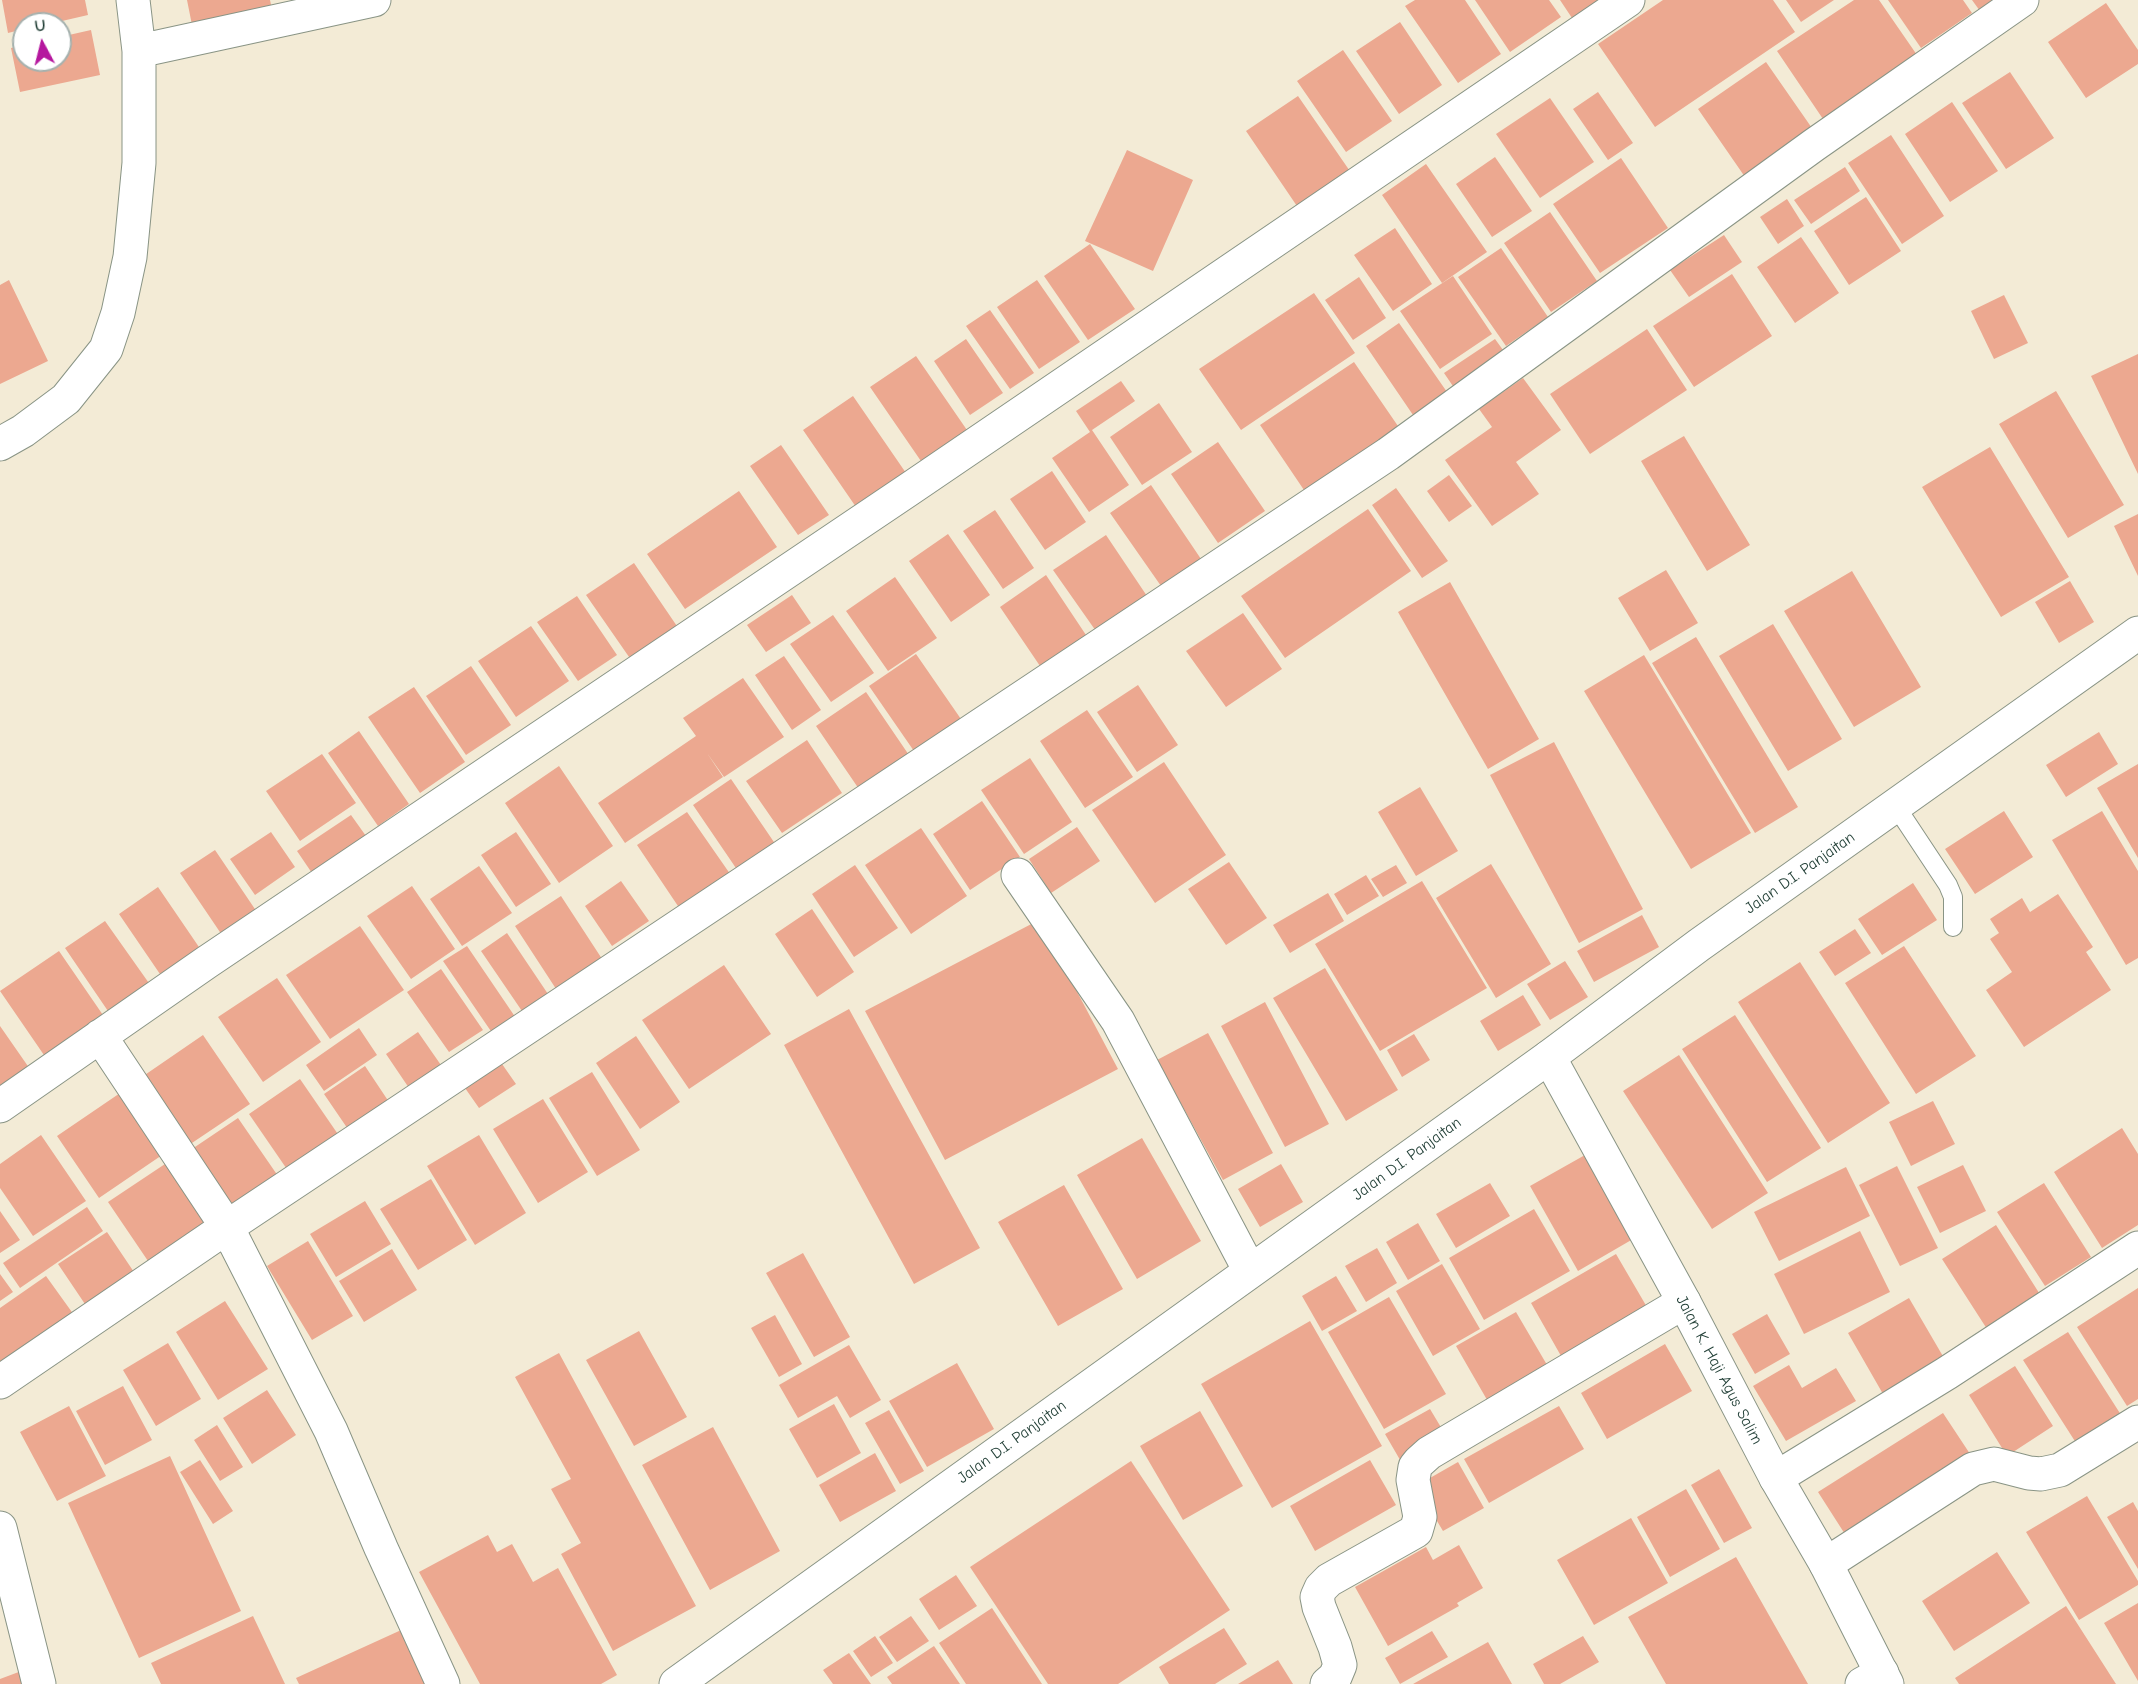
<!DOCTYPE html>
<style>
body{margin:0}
#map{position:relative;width:2138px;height:1684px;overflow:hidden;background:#f3ebd6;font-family:"Comic Neue",sans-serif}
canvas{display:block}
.north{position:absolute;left:12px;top:12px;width:60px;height:60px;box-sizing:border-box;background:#fff;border:2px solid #a5b1ae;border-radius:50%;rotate:353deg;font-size:16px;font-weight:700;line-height:24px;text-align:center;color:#1f3d34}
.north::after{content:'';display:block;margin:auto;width:21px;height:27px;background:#b5179e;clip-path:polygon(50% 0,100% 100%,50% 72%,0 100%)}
</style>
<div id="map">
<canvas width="2138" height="1684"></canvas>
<div class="north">U</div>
</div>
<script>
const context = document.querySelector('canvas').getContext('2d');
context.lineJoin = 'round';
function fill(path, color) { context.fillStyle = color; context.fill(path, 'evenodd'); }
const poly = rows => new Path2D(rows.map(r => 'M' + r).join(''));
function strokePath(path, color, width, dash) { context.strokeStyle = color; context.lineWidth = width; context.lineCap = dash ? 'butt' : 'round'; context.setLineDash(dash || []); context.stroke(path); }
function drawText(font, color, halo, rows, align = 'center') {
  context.font = font + ' "Comic Neue",sans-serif'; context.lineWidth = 4.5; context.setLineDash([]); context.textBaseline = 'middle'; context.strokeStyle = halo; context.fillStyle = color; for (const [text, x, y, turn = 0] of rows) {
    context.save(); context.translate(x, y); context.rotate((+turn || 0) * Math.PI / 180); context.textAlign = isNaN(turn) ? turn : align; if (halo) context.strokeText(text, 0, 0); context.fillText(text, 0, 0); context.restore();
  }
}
fill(poly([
 [2,0,85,0,88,15,49,24,24,24,24,29,8,33],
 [187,0,270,0,273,14,193,30],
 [1415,0,1465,0,1501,54,1458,83,1405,6],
 [1475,0,1549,0,1561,17,1510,52],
 [1560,0,1606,0,1574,21],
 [1663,0,1773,0,1795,32,1655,127,1598,44],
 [1786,0,1834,0,1801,22],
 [1854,0,1879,0,1917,55,1823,119,1777,51],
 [1888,0,1963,0,1972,13,1921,48],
 [1972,0,1996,0,1980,11],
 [2106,3,2138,50,2138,64,2086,98,2048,42],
 [1400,22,1442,85,1399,114,1356,51],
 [91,30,100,75,20,92,11,48,24,45,24,60,60,60,60,37],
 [1343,50,1392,121,1346,152,1297,81],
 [1766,62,1814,131,1745,177,1698,109],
 [2010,72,2054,138,2006,169,1962,103],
 [1598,92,1633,143,1608,160,1573,109],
 [1298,96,1354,177,1301,212,1246,131],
 [1550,98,1594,162,1540,198,1496,134],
 [1952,102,1998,171,1950,202,1905,134],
 [1891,135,1944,216,1902,244,1848,163],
 [1127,150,1193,180,1153,271,1085,241],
 [1495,157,1532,211,1492,237,1456,184],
 [1621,158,1668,228,1600,273,1553,204],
 [1426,164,1487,252,1442,283,1382,195],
 [1845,167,1860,191,1811,224,1794,200],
 [1866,197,1901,251,1849,285,1814,231],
 [1787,199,1804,226,1778,244,1760,217],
 [1550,212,1597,281,1551,312,1504,243],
 [1395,228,1432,284,1393,311,1354,255],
 [1724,235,1742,262,1689,297,1670,270],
 [1801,237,1839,293,1795,323,1757,267],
 [1090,244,1135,309,1088,340,1044,276],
 [1501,248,1548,317,1506,346,1458,277],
 [1732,274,1772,336,1694,387,1653,326],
 [1453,276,1492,334,1440,369,1400,311],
 [1359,277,1386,318,1353,340,1325,300],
 [9,280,48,361,0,384,0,285],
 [1037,280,1080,342,1039,369,997,307],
 [1314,293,1355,353,1241,430,1199,369],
 [2004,295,2028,343,1994,359,1971,311],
 [990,310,1034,373,1010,389,966,326],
 [1399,323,1447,392,1413,415,1366,346],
 [1647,329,1687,390,1590,454,1550,394],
 [966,339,1003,393,970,415,934,361],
 [1495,339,1511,361,1459,395,1444,373],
 [2138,354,2138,474,2091,376],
 [916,356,969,433,923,464,870,387],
 [1354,362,1400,429,1306,493,1260,425],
 [1523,378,1561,430,1516,462,1539,494,1492,526,1445,460,1492,427,1479,409],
 [1121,381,1135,401,1092,430,1129,485,1089,512,1052,458,1090,432,1076,411],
 [2056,391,2124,505,2068,538,1999,424],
 [853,396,906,473,856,507,803,430],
 [1159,403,1192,452,1142,485,1110,437],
 [1684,436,1750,545,1707,571,1641,461],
 [1218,442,1265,511,1218,543,1171,474],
 [781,445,829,515,798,535,750,466],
 [1990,447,2069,577,2001,617,1922,487],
 [1052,471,1086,522,1045,550,1010,499],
 [1449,475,1472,506,1449,522,1427,491],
 [1151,485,1201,559,1161,586,1110,513],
 [1396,488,1448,561,1422,578,1372,505],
 [739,491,777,547,685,609,647,554],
 [1368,509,1411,571,1285,658,1241,596],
 [995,510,1034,568,1003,589,963,531],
 [2138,514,2138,576,2114,526],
 [948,534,990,595,951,622,909,561],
 [1106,535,1149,599,1098,634,1053,570],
 [634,563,683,635,636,667,586,595],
 [1666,570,1698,623,1650,651,1618,598],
 [1852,571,1921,687,1854,727,1784,611],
 [1046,575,1086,635,1040,666,1000,607],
 [895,577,937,638,888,671,846,611],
 [2070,581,2094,622,2059,643,2035,602],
 [1450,582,1539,739,1488,769,1398,612],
 [792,595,811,623,766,652,747,625],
 [577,596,617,655,578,681,537,622],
 [1243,613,1282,669,1226,707,1186,651],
 [833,615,874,673,831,702,790,644],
 [1773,624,1842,739,1788,771,1719,656],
 [531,626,569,681,516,717,478,661],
 [1696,637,1798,807,1755,833,1652,663],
 [916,654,963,722,916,754,869,686],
 [1644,655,1751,833,1691,869,1584,691],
 [784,656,821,710,792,730,755,675],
 [471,666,511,725,466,755,426,696],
 [743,678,784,737,724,777,707,753,723,777,625,843,598,803,696,736,683,718],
 [1138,685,1178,745,1137,772,1097,712],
 [414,687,465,762,420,793,368,717],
 [866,692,913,761,863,795,816,726],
 [1087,710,1133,777,1085,808,1040,741],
 [359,731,409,804,378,826,328,753],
 [2099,732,2118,764,2066,797,2046,765],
 [807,740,842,793,782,833,746,781],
 [1554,742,1643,909,1579,943,1490,775],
 [322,754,356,803,300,841,266,791],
 [1030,758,1072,822,1024,854,981,790],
 [1164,762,1226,855,1155,903,1092,810],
 [2138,764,2138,858,2097,788],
 [559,766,613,846,559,883,505,803],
 [731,779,778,848,740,874,693,805],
 [1420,787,1458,851,1416,876,1378,812],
 [982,801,1020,857,970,890,933,834],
 [2004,811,2033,857,1975,894,1945,849],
 [2102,811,2138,871,2138,958,2126,965,2052,840],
 [687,812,735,881,684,915,637,845],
 [351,815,371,843,316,879,297,851],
 [1077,827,1100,861,1051,893,1029,859],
 [921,828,967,896,911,934,865,865],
 [271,832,295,867,255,895,230,859],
 [516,832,551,884,516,907,481,855],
 [215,850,261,918,226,941,180,873],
 [1229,862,1267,918,1226,945,1188,889],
 [1491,864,1551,964,1496,998,1436,898],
 [855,865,898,928,854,957,812,894],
 [1396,865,1407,883,1383,897,1371,879],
 [479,866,512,913,462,946,430,899],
 [1366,875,1379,896,1347,915,1334,894],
 [621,881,649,921,612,946,585,906],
 [1422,881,1487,988,1380,1051,1315,944],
 [1913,883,1937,920,1882,955,1858,919],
 [412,886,455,949,411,979,367,916],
 [158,887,201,950,162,977,119,914],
 [1328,893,1344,921,1290,953,1273,925],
 [2058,894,2093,947,2086,952,2111,990,2024,1047,1986,990,2012,972,1990,939,1999,933,1990,919,2022,898,2030,912],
 [561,896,606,965,560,995,515,926],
 [812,909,854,972,817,997,775,934],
 [1642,915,1659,947,1594,982,1577,951],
 [1039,920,1118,1069,945,1160,865,1011],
 [105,921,151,986,110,1014,65,948],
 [360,926,404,990,330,1039,286,975],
 [1855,929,1871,953,1835,976,1819,952],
 [507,933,550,997,524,1014,481,951],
 [467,946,522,1027,499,1043,443,961],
 [1904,946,1976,1056,1916,1094,1845,983],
 [59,951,105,1018,46,1058,0,991],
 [1565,961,1588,997,1550,1020,1527,984],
 [1800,962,1890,1103,1828,1143,1738,1002],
 [724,965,771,1034,689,1089,642,1020],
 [1325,968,1398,1090,1346,1121,1273,998],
 [441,969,483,1030,449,1052,407,992],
 [277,978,321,1042,263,1082,218,1017],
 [1523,995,1541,1025,1498,1051,1480,1021],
 [1265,1002,1329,1124,1285,1147,1221,1026],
 [849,1009,980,1248,914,1284,784,1045],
 [1735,1015,1821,1148,1767,1182,1682,1049],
 [0,1026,32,1072,0,1093],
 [359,1028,377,1055,324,1091,306,1065],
 [418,1032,443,1068,411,1091,386,1054],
 [1208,1033,1273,1153,1223,1180,1157,1060],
 [1414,1034,1430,1060,1402,1077,1387,1050],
 [203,1035,250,1104,183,1149,136,1081],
 [636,1036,680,1102,640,1129,596,1063],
 [1679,1055,1768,1193,1712,1229,1623,1091],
 [502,1064,516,1084,479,1108,465,1088],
 [365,1066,395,1111,354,1138,324,1094],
 [592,1072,640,1150,597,1176,549,1098],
 [300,1079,344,1143,293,1178,249,1114],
 [126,1089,168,1151,99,1198,57,1136],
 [543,1099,588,1172,538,1203,493,1129],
 [1933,1101,1955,1144,1911,1166,1889,1122],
 [238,1118,278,1176,229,1210,189,1151],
 [2122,1128,2138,1154,2138,1225,2102,1248,2054,1172],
 [41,1135,86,1201,33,1236,0,1188,0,1164],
 [479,1135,526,1213,475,1245,427,1166],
 [1142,1138,1201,1241,1137,1279,1077,1175],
 [1585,1155,1633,1239,1578,1271,1530,1186],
 [177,1156,216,1215,148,1261,108,1202],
 [1281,1164,1303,1202,1260,1227,1238,1189],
 [1963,1165,1986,1211,1940,1233,1917,1187],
 [1897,1166,1938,1248,1900,1266,1859,1185],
 [1846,1167,1870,1216,1779,1261,1754,1212],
 [431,1179,467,1240,418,1270,380,1209],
 [1490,1183,1510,1216,1456,1248,1436,1214],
 [2044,1183,2091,1257,2045,1286,1997,1212],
 [1064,1185,1123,1289,1058,1326,998,1222],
 [365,1201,391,1244,336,1277,310,1234],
 [87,1207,103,1231,20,1288,3,1263],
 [1534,1209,1570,1271,1484,1320,1449,1258],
 [0,1211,20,1240,0,1253],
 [1418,1223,1440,1261,1408,1280,1386,1242],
 [1996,1225,2041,1296,1987,1329,1942,1259],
 [1860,1231,1890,1292,1804,1334,1774,1274],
 [107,1232,140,1281,91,1313,58,1264],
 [308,1241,353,1316,312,1340,267,1266],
 [1377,1248,1397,1283,1366,1302,1345,1266],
 [392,1249,417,1290,364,1322,339,1281],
 [803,1253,850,1337,814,1357,766,1273],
 [1616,1254,1651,1314,1565,1363,1531,1303],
 [1442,1264,1480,1329,1433,1356,1396,1291],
 [0,1274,13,1292,0,1301],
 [46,1276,74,1315,0,1365,0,1308],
 [1336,1276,1357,1311,1322,1331,1302,1296],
 [2138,1288,2138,1399,2127,1406,2077,1327],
 [1389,1297,1446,1394,1384,1429,1328,1332],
 [1909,1298,1944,1358,1883,1394,1848,1333],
 [225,1301,268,1369,218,1400,176,1332],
 [1516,1312,1550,1370,1490,1405,1456,1346],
 [1767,1314,1790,1354,1755,1374,1732,1334],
 [775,1315,802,1364,779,1377,751,1328],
 [1310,1321,1382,1446,1272,1508,1201,1384],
 [639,1331,687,1417,634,1446,586,1360],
 [2068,1332,2123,1418,2078,1446,2023,1360],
 [168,1343,201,1399,156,1426,123,1370],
 [1665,1344,1692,1391,1607,1439,1581,1393],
 [849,1345,881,1400,850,1418,837,1396,798,1418,779,1385],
 [559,1353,696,1606,613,1651,561,1554,581,1543,551,1489,571,1479,515,1377],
 [957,1363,994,1429,927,1467,889,1401],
 [1789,1365,1802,1388,1836,1368,1856,1401,1786,1441,1753,1386],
 [2015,1366,2053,1426,2007,1456,1969,1395],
 [123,1386,152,1440,105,1465,76,1411],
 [267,1390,296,1435,252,1464,223,1418],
 [834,1404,861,1453,817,1478,789,1429],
 [69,1406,106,1476,57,1501,20,1432],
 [1559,1406,1584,1449,1489,1503,1464,1459],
 [1430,1409,1448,1439,1403,1465,1385,1434],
 [889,1410,924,1471,900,1484,865,1423],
 [1200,1411,1243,1486,1183,1520,1140,1446],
 [1943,1413,1976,1463,1850,1542,1818,1492],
 [217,1425,243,1467,220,1481,194,1440],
 [713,1427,780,1551,710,1590,642,1465],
 [875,1453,896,1491,840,1522,819,1485],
 [170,1456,241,1611,139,1658,68,1503],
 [200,1460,233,1511,213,1524,180,1472],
 [1370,1460,1396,1505,1315,1551,1290,1506],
 [1131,1461,1230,1610,1118,1684,1048,1684,970,1567],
 [1458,1462,1484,1508,1443,1531,1416,1486],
 [1719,1469,1752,1528,1724,1543,1691,1485],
 [1686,1489,1720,1549,1670,1577,1637,1517],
 [2087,1496,2138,1581,2138,1585,2079,1620,2026,1532],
 [2133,1502,2138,1511,2138,1569,2107,1517],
 [1631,1518,1668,1583,1594,1625,1557,1560],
 [488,1535,497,1552,512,1544,533,1582,558,1568,617,1675,601,1684,480,1684,419,1572],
 [1459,1545,1483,1588,1457,1603,1459,1606,1388,1646,1355,1587,1426,1547,1433,1560],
 [1997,1552,2030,1603,1954,1651,1922,1601],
 [1736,1557,1808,1684,1666,1684,1628,1617],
 [956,1575,977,1606,939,1630,919,1599],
 [2138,1603,2138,1681,2104,1623],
 [2066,1606,2116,1684,1959,1684,1955,1678],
 [992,1608,1042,1684,966,1684,939,1643],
 [253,1616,285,1684,161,1684,151,1663],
 [911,1616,929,1641,897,1662,879,1637],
 [410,1626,437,1684,299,1684,296,1678],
 [1224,1628,1247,1664,1215,1684,1169,1684,1159,1667],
 [1432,1631,1448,1657,1400,1684,1385,1658],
 [875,1636,893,1663,871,1677,853,1651],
 [1583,1636,1599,1662,1560,1684,1544,1684,1533,1664],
 [1488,1642,1512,1684,1413,1684],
 [934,1646,960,1684,892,1684,887,1677],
 [849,1653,871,1684,833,1684,823,1670],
 [1278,1660,1293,1684,1238,1684],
 [24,1670,29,1684,0,1684,0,1679]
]), '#eca890');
const service = poly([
 [1895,805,1948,885,1953,897,1953,927]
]);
const minor = poly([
 [133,0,139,51,374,0],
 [0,444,23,431,66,399,106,349,118,313,130,257,139,163,139,51],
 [1018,875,1118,1021,1250,1271],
 [100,1036,227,1227,331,1431,381,1548,443,1684],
 [0,1106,207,962,908,490,1628,0],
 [0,1382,227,1227,1388,454,1814,145,2022,0],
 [1776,1478,1947,1373,2138,1248],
 [0,1528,39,1684],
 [1826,1564,1973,1469,1994,1464,2029,1473,2041,1474,2060,1470,2138,1422],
 [1327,1684,1335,1677,1340,1665,1335,1647,1319,1607,1317,1597,1321,1588,1329,1580,1416,1531,1420,1517,1413,1480,1415,1467,1419,1462,1429,1453,1684,1302],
 [1862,1684,1882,1673]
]);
const tertiary = poly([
 [1549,1057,1684,1302,1776,1478,1826,1564,1887,1684]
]);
const trunk = poly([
 [676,1684,1549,1057,1699,945,2138,633]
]);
strokePath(service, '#899485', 20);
strokePath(minor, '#899485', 35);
strokePath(tertiary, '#899485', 35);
strokePath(trunk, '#899485', 35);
strokePath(service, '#fff', 18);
strokePath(minor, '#fff', 33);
strokePath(tertiary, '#fff', 33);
strokePath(trunk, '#fff', 33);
drawText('16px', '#1f3d34', '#fff', [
 ["Jalan D.I. Panjaitan",1800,873,-35],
 ["Jalan D.I. Panjaitan",1407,1159,-36],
 ["Jalan K. Haji Agus Salim",1719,1370,62],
 ["Jalan D.I. Panjaitan",1012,1442,-36]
]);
</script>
